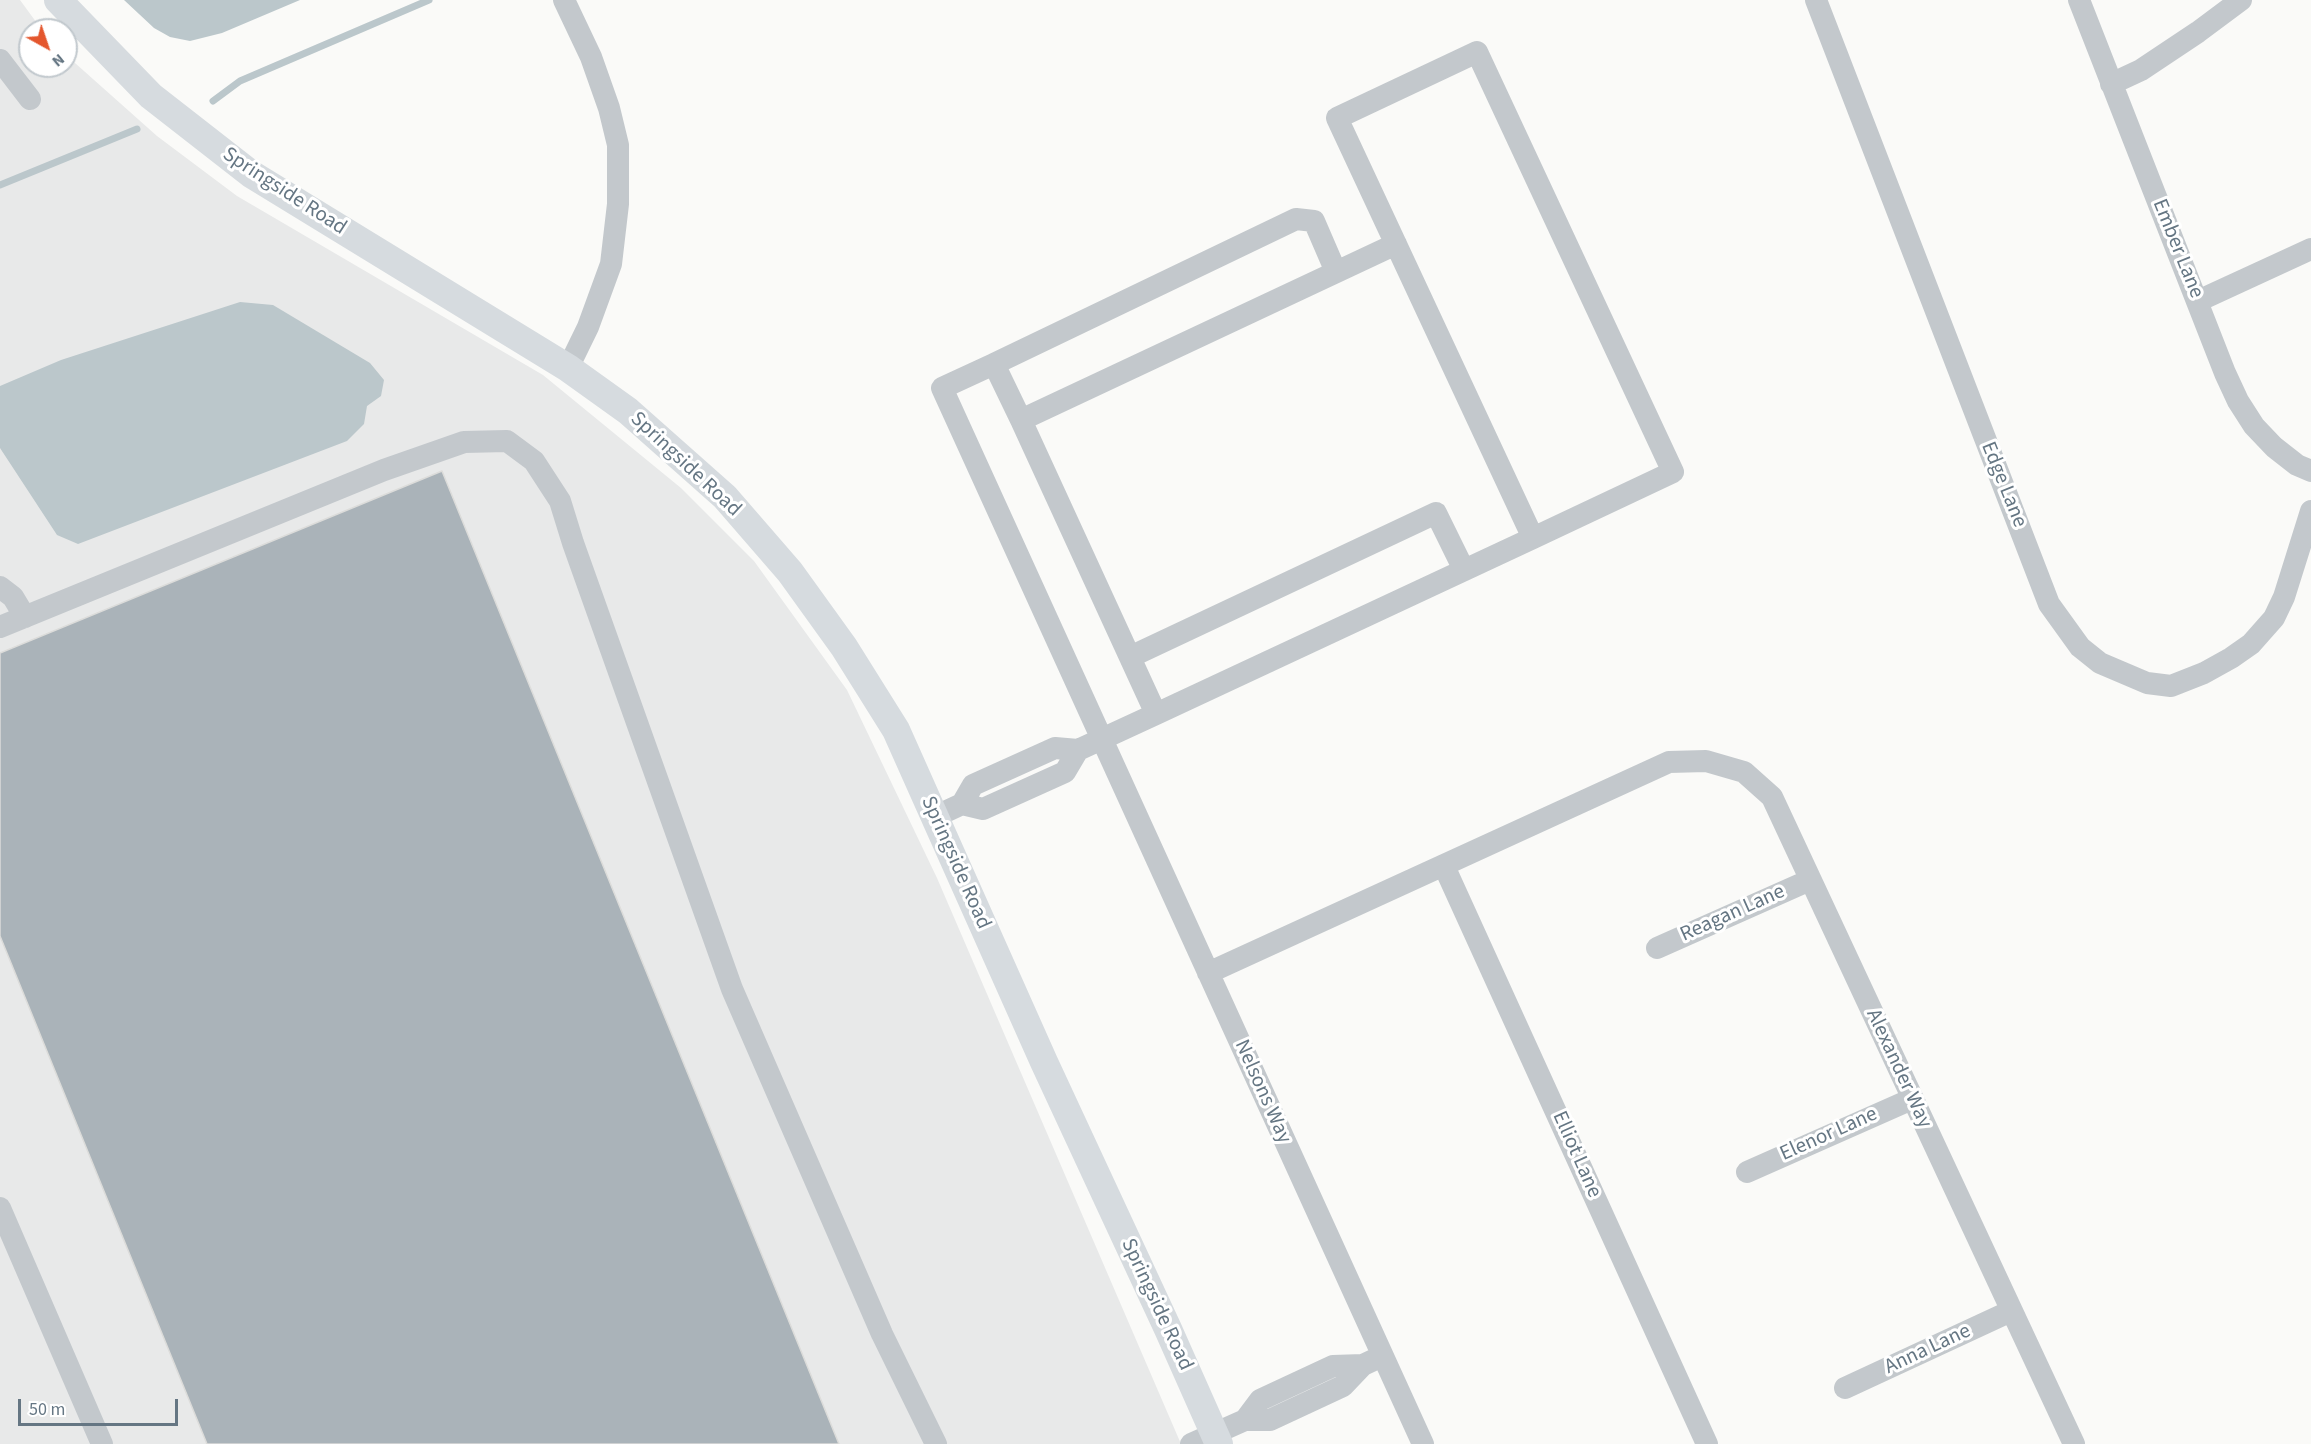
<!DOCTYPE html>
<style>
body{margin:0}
#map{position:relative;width:2311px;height:1444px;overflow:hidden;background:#fafaf8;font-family:"Source Sans 3",sans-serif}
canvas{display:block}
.north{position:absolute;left:18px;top:18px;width:60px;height:60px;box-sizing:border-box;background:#fff;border:2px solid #c1c8cd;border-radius:50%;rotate:140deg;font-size:16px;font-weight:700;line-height:24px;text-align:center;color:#657683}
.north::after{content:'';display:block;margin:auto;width:21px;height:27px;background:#e4572e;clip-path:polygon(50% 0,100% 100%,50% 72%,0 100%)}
.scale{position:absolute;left:18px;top:1399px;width:160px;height:27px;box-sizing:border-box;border:3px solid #657683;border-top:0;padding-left:8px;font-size:18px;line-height:21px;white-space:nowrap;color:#657683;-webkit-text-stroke:4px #fff;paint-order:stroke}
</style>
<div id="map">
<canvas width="2311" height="1444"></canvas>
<div class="north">N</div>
<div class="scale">50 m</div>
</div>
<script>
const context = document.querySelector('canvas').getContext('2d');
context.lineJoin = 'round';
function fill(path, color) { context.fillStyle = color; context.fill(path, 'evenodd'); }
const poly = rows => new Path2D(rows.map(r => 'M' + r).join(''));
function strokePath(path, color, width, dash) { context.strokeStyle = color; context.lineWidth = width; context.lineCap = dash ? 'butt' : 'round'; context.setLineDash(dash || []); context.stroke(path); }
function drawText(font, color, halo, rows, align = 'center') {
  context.font = font + ' "Source Sans 3",sans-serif'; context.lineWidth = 6; context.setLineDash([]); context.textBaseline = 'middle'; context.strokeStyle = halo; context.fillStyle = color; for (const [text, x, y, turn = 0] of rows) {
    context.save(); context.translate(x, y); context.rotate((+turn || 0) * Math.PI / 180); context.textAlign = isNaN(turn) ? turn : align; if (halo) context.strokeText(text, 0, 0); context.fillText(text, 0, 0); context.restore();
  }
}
fill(poly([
 [0,0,20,0,42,30,30,30,30,66,66,66,66,55,157,136,237,196,543,375,681,488,754,561,847,690,937,878,1181,1444,0,1444]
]), '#e8e9e9');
fill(poly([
 [124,0,300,0,222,33,190,41,170,37,154,28],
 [240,302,273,305,370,363,384,380,381,396,367,406,364,424,347,441,78,544,57,535,0,448,0,386,61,360]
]), '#bbc7cb');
strokePath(poly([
 [213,101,240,81,429,0],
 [0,185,137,129]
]), '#bbc7cb', 7);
const building = poly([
 [442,471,839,1444,207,1444,0,936,0,653,442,471]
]);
fill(building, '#aab3b9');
strokePath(building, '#dcdcda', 1.5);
strokePath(poly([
 [564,0,591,57,609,108,618,145,618,204,611,264,588,327,568,368],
 [1816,0,2049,604,2080,647,2100,663,2147,683,2171,686,2204,673,2231,658,2251,644,2274,618,2284,597,2311,511],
 [2079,0,2225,373,2238,401,2254,426,2274,447,2297,465,2311,471],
 [0,60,30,99],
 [2111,84,2141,70,2198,32,2241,0],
 [1336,272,1314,221,1296,219,994,364,1021,420,1396,244],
 [2198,301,2311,249],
 [994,364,942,388,1423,1444],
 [1021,420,1156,714],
 [0,587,13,597,25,617],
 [0,627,384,470,464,442,507,441,534,461,560,501,573,543,732,989,882,1334,936,1444],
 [1130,657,1436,513,1464,570],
 [962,804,983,809,1065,772,1078,750],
 [934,817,962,804,973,785,1055,748,1078,750,1156,714,1533,538,1673,472,1477,52,1337,118,1533,538],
 [1444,866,1707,1444],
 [1657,948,1810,880],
 [1208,973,1669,762,1706,761,1744,772,1772,797,2074,1444],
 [1747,1172,1912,1099],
 [0,1208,102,1444],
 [1845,1388,2011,1311],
 [1245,1420,1260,1400,1333,1366,1363,1365],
 [1191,1444,1245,1420,1270,1420,1343,1386,1363,1365,1382,1356]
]), '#c3c8cc', 22);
strokePath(poly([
 [58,0,151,96,251,174,568,368,628,411,725,497,790,572,844,647,896,730,1044,1062,1168,1329,1219,1444]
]), '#d6dbdf', 28);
drawText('21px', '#657683', '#fff', [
 ["Springside Road",284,192,33],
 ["Ember Lane",2177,249,68],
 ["Springside Road",685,465,43],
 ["Edge Lane",2003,485,68],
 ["Springside Road",955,863,66],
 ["Reagan Lane",1733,914,-24],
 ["Alexander Way",1898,1069,65],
 ["Nelsons Way",1262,1092,66],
 ["Elenor Lane",1829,1135,-24],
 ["Elliot Lane",1576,1155,66],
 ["Springside Road",1156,1305,65],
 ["Anna Lane",1928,1350,-25]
]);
</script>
